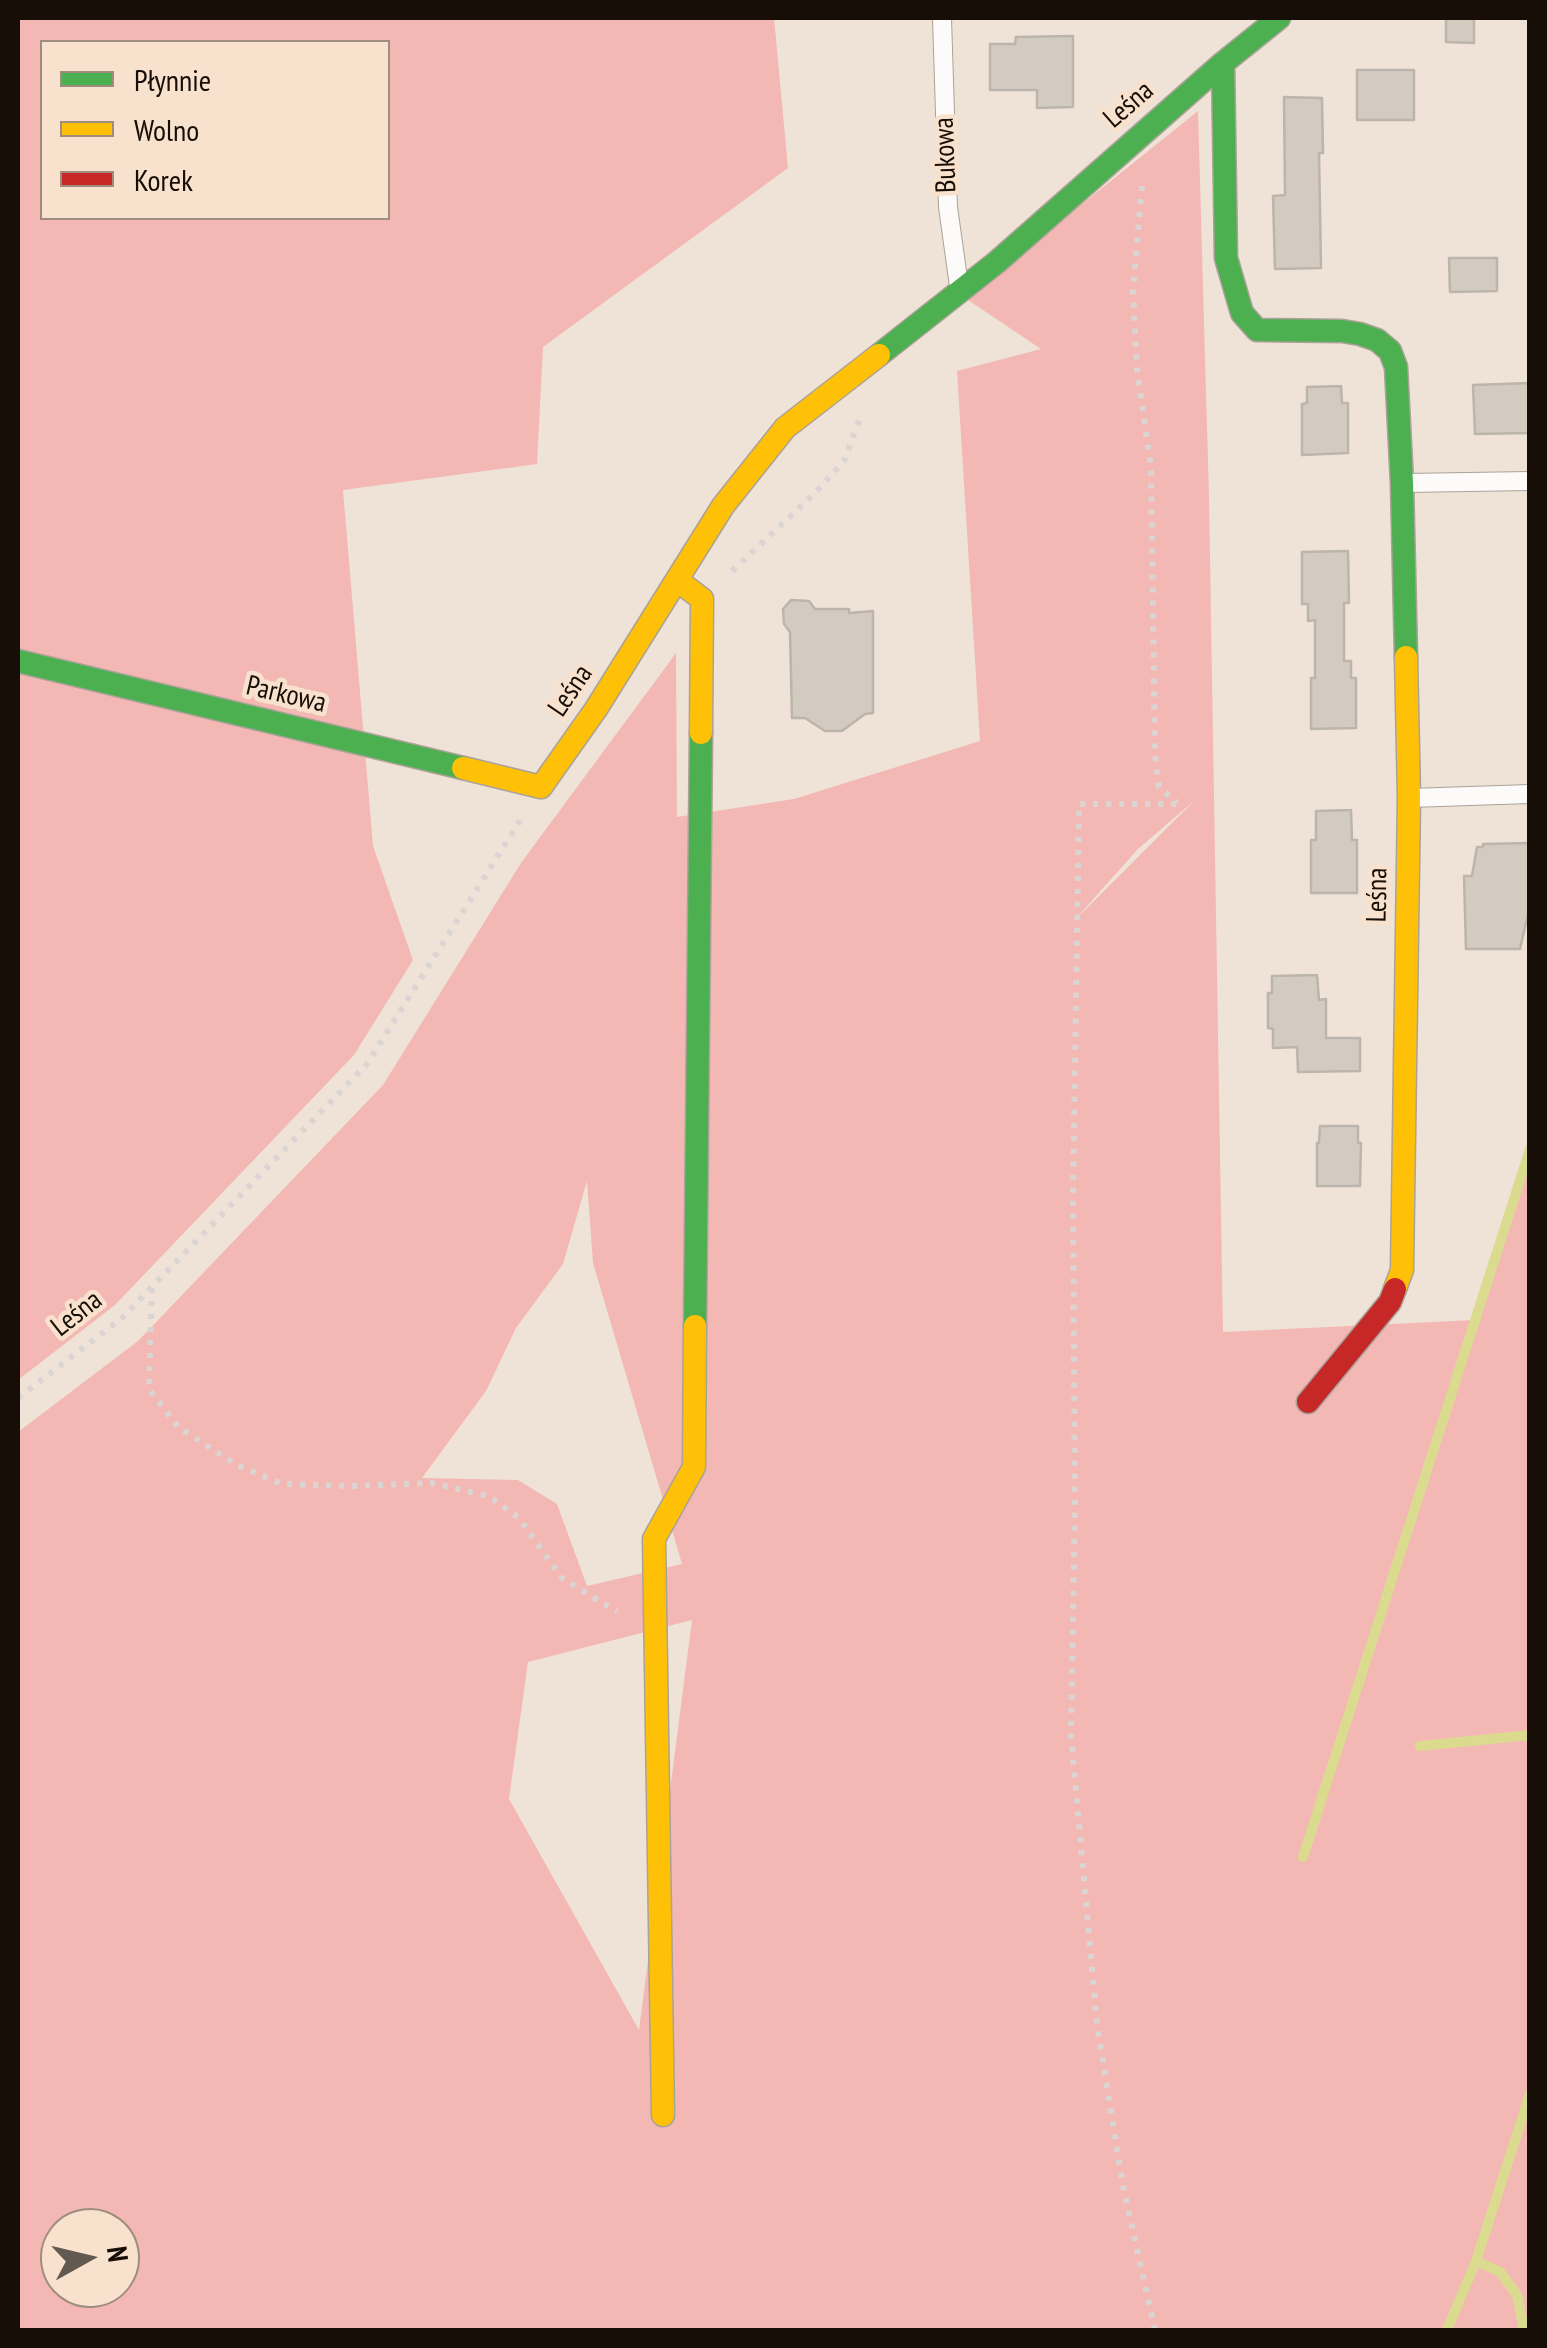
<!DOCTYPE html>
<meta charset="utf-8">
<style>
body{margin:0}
#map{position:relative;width:1547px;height:2348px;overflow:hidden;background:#efe3d7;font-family:"PT Sans Narrow",sans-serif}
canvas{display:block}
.frame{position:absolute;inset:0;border:20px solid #160e07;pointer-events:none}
.legend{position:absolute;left:40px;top:40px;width:350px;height:180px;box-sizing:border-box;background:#f9e2cd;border:2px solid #9e8d7e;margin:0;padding:12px 18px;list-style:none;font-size:30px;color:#160e07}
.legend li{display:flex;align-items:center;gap:20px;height:50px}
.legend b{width:50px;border:2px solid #9e8d7e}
.north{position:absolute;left:40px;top:2208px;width:100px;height:100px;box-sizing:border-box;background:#f9e2cd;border:2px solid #9e8d7e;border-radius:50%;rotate:82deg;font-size:28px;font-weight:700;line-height:40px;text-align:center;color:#160e07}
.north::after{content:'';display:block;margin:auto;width:35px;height:45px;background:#625950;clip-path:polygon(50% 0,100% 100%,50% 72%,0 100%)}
</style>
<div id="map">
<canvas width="1547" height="2348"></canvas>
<div class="frame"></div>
<ul class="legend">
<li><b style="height:12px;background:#4caf50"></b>Płynnie</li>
<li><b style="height:12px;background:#ffc107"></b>Wolno</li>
<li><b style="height:12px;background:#c62828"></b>Korek</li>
</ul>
<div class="north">N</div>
</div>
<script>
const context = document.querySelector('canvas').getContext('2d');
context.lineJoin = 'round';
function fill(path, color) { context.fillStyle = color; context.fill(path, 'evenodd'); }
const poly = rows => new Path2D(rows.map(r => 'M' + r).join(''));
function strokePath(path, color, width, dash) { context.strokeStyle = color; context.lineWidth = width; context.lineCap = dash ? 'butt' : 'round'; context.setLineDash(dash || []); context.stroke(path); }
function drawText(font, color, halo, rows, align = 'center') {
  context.font = font + ' "PT Sans Narrow",sans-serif'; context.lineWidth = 9; context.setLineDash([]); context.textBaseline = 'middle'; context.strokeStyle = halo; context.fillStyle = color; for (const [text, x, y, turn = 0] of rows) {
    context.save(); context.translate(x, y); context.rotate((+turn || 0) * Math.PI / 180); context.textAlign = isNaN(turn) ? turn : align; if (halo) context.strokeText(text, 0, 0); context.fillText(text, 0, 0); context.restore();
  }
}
fill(poly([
 [18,18,774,18,788,168,543,347,537,464,343,490,373,846,413,960,354,1055,115,1305,18,1380],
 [42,42,388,42,388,218,42,218],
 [1198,111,1209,498,1223,1332,1475,1320,1529,1149,1529,2330,18,2330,18,1432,138,1341,383,1085,521,863,676,653,677,817,794,799,980,741,957,371,1041,349,965,298],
 [1195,800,1081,914,1080,914,1138,849],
 [587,1181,593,1263,682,1564,587,1586,557,1504,518,1480,422,1478,486,1391,516,1328,563,1264],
 [692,1620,639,2030,509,1799,528,1662],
 [60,2228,120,2228,120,2288,60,2288]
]), '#f3b8b4');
strokePath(poly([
 [1420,1746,1530,1735],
 [1303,1857,1530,1149],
 [1476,2261,1500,2272,1517,2295,1524,2330],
 [1447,2330,1476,2261,1530,2094]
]), '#dbdb90', 10);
const building = poly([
 [1446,18,1474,18,1474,43,1446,42,1446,18],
 [1073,36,1073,107,1037,108,1037,90,990,90,990,44,1015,44,1016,37,1073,36],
 [1357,70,1414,70,1414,120,1357,120,1357,70],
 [1284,97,1322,98,1323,153,1319,153,1321,268,1275,269,1273,196,1285,195,1284,97],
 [1449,258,1497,258,1497,291,1450,292,1449,258],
 [1530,383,1530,433,1475,434,1473,385,1530,383],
 [1341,386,1342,403,1348,403,1348,453,1302,455,1302,404,1307,403,1307,387,1341,386],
 [1348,551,1349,603,1344,603,1344,661,1351,661,1351,678,1356,678,1356,728,1311,729,1311,678,1315,678,1315,620,1308,621,1308,604,1302,604,1302,552,1348,551],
 [791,600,809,601,815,609,849,609,849,613,873,611,873,713,865,714,842,731,825,731,805,718,792,718,790,632,784,624,783,609,791,600],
 [1351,810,1352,840,1357,840,1357,893,1311,893,1311,840,1316,840,1316,811,1351,810],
 [1530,843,1530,905,1520,949,1466,949,1464,876,1472,876,1477,847,1483,847,1483,844,1530,843],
 [1317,975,1319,1000,1326,999,1326,1038,1360,1038,1360,1071,1298,1072,1297,1047,1273,1048,1273,1029,1268,1028,1268,993,1272,993,1272,976,1317,975],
 [1320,1126,1358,1126,1358,1143,1361,1143,1360,1186,1317,1186,1317,1143,1319,1143,1320,1126]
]);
fill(building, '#d3cbc0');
strokePath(building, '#bcb5ab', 2.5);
const lane = poly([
 [942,18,948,207,959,286],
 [1405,483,1530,481],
 [1410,798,1530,794]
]);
const fast = poly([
 [1223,63,1226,258,1242,313,1257,330,1342,331,1360,334,1377,340,1390,351,1396,367,1402,483,1406,657],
 [879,355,997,262,1223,63,1279,18],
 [18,661,463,768],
 [695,1326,701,733]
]);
const slow = poly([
 [677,580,702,599,701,733],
 [463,768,541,787,596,709,723,506,785,428,879,355],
 [1395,1289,1402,1270,1409,798,1406,657],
 [663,2115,654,1539,694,1467,695,1326]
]);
const jam = poly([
 [1308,1402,1390,1302,1395,1289]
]);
strokePath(lane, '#aba299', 20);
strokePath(fast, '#aba299', 25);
strokePath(slow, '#aba299', 25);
strokePath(jam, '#aba299', 25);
strokePath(poly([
 [1142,186,1133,291,1137,369,1151,467,1155,754,1159,787,1177,803],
 [732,571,815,493,844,461,860,418],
 [152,1288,149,1389,178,1427,237,1465,282,1484,353,1486,431,1483,489,1496,519,1518,562,1578,617,1612],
 [18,1398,122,1318,367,1064,521,819],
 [1155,2330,1123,2186,1097,2024,1071,1735,1075,1503,1073,1197,1079,804,1178,804]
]), '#dad5d2', 6, [5, 8]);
strokePath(lane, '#fdfbf9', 18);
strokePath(fast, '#4caf50', 22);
strokePath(slow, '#ffc107', 22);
strokePath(jam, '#c62828', 22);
drawText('28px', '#160e07', '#f9e2cd', [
 ["Leśna",1129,105,-41],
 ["Bukowa",946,155,-92],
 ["Leśna",571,691,-56],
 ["Parkowa",286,695,13],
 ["Leśna",1378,895,-89],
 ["Leśna",77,1314,-38]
]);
</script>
